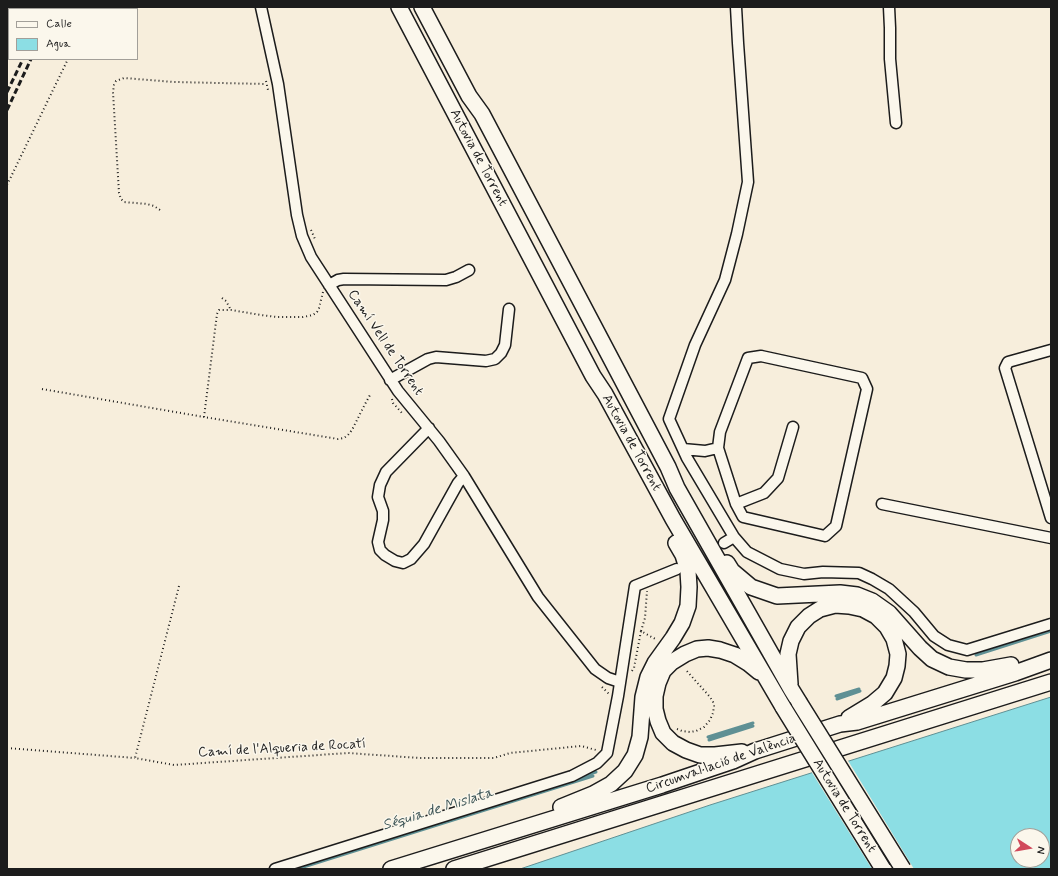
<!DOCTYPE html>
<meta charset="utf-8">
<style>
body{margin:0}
#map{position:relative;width:1058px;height:876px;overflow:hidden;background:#f7eedc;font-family:Mynerve,sans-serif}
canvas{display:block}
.frame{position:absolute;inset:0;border:8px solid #1c1c1c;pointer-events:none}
.legend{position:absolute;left:8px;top:8px;width:130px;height:52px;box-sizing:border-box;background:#fbf7ec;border:1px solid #a29f99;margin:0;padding:5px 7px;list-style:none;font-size:12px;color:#1c1c1c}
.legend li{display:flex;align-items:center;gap:8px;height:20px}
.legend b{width:20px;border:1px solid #a29f99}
.north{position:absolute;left:1010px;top:828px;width:40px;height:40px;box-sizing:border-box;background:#fbf7ec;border:1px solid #a29f99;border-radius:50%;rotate:102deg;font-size:11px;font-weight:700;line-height:16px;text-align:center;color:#1c1c1c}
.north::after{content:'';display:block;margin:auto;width:14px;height:18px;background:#d1495b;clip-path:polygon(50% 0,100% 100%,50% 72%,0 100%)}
</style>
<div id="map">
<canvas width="1058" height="876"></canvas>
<div class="frame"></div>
<ul class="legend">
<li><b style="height:5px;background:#fbf7ec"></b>Calle</li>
<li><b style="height:11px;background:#8cdee4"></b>Agua</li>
</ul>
<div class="north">N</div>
</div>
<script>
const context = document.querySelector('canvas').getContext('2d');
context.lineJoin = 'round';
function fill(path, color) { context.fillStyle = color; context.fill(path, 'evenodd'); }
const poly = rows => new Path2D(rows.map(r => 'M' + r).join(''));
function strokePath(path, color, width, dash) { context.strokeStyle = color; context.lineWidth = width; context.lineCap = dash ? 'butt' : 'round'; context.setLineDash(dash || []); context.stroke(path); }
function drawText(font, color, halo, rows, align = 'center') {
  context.font = font + ' Mynerve,sans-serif'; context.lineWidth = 3; context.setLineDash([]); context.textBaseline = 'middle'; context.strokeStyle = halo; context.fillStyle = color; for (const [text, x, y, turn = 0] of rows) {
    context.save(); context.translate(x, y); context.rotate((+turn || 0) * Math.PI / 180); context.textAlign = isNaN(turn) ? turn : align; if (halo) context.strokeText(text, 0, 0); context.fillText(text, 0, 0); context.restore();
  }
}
const water = poly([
 [1051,697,1051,869,520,869,710,805,1051,697],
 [1018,836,1042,836,1042,860,1018,860,1018,836]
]);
fill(water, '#8cdee4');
strokePath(water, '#5f9094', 1);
fill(poly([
 [847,759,914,869,872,869,811,771]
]), '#f7eedc');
strokePath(poly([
 [976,655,1051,631],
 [836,696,859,689],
 [837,699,860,691],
 [708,737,753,723],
 [709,740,753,726],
 [580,777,596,772],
 [297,869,593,776]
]), '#5f9094', 3);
strokePath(poly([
 [691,561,724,543]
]), '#d6cebf', 10, [10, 5]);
const minor = poly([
 [261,7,278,84,297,215,302,236,311,257,398,391,439,441,464,476,538,597,595,669,608,678,620,682],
 [736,7,738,43,748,182,737,234,725,280,695,345,669,419,687,458,734,537,747,552,780,569,804,574,823,572,859,573,872,579,889,589,914,612,934,636,948,645,967,650,1051,624],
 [889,7,890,28,890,59,896,123],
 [329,285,338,280,344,279,446,280,456,277,469,270],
 [1051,350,1008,362,1005,368,1051,518],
 [761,356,862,378,867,389,836,526,825,536,743,517,736,504,718,448,720,432,748,358,761,356],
 [390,380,428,359,436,357,486,361,495,359,501,353,505,345,509,309],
 [429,428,386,472,380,485,378,497,383,511,383,520,378,542,380,550,385,555,395,561,403,563,411,559,424,544,458,483,464,476],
 [683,449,705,451,718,448],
 [736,504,764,493,778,478,793,427],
 [882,504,1051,538],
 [724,543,734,537],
 [275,869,572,776,597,763,607,753,618,696,635,586,677,569]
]);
const highway = poly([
 [399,7,593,376,605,394,673,519,783,707],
 [422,7,469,96,482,114,668,467,677,488,791,689,799,702],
 [727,563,732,571,751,587,777,596,840,593,857,595,872,601,889,613,920,648,932,659,949,667,966,670,983,670,1011,665],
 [790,684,788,654,791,641,798,627,809,616,820,609,835,605,849,606,863,609,876,616,887,627,894,639,898,654,897,666,894,678,885,693,872,704,849,718],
 [742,752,715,755,700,755,686,750,673,743,663,733,658,721,655,709,655,696,658,683,663,671,672,662,685,654,697,649,708,648,720,650,735,655,748,663,759,672],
 [561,807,593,794,611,784,625,771,635,755,640,737,643,697,648,677,655,663,673,638,682,623,688,606,689,587,688,571,683,555,676,543],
 [391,869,662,785,733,761,755,751,840,724,857,722,1015,673,1051,660],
 [454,869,1051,682]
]);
strokePath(minor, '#1c1c1c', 13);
strokePath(highway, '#1c1c1c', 18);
strokePath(poly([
 [92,9,93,7],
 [266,81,268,90],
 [7,185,68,59],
 [160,210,154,206,147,204,124,202,121,199,119,193,113,92,114,85,116,81,124,78,174,82,266,84],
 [311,230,315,239],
 [323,292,319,308,317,312,313,315,303,317,277,317,261,315,231,310,219,310,217,314,204,417,338,439,344,438,348,435,352,430,364,406,370,395],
 [222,298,226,301,231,310],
 [42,389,204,417],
 [392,399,393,403,402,413],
 [179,586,135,758,174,765,348,753,420,758,494,758,510,753,581,746,596,750],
 [641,631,645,618,647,591],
 [632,671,634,668,641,631,657,640],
 [602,687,609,694],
 [677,729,682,731,690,732,696,731,704,727,710,720,713,713,714,706,713,702,710,697,686,670],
 [7,748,135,758]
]), '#1c1c1c', 2, [1, 3]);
strokePath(minor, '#fbf7ec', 10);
strokePath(highway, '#fbf7ec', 15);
strokePath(poly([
 [47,9,47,7],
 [55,9,56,7],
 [7,92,23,59],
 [7,110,31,59]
]), '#1c1c1c', 3, [6, 3]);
const highwayBridge = poly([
 [799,702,903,869],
 [783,707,883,869]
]);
strokePath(highwayBridge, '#1c1c1c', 18, []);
strokePath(highwayBridge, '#fbf7ec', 15);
drawText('14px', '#1c1c1c', '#fbf7ec', [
 ["Autovia de Torrent",478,158,62],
 ["Camí Vell de Torrent",385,343,56],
 ["Autovia de Torrent",631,443,61],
 ["Camí de l'Alqueria de Rocatí",282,749,-3],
 ["Circumval·lació de València",721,764,-19],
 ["Autovia de Torrent",844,806,58]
]);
drawText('italic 15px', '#3e5658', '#fbf7ec', [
 ["Séquia de Mislata",438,810,-17]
]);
</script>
